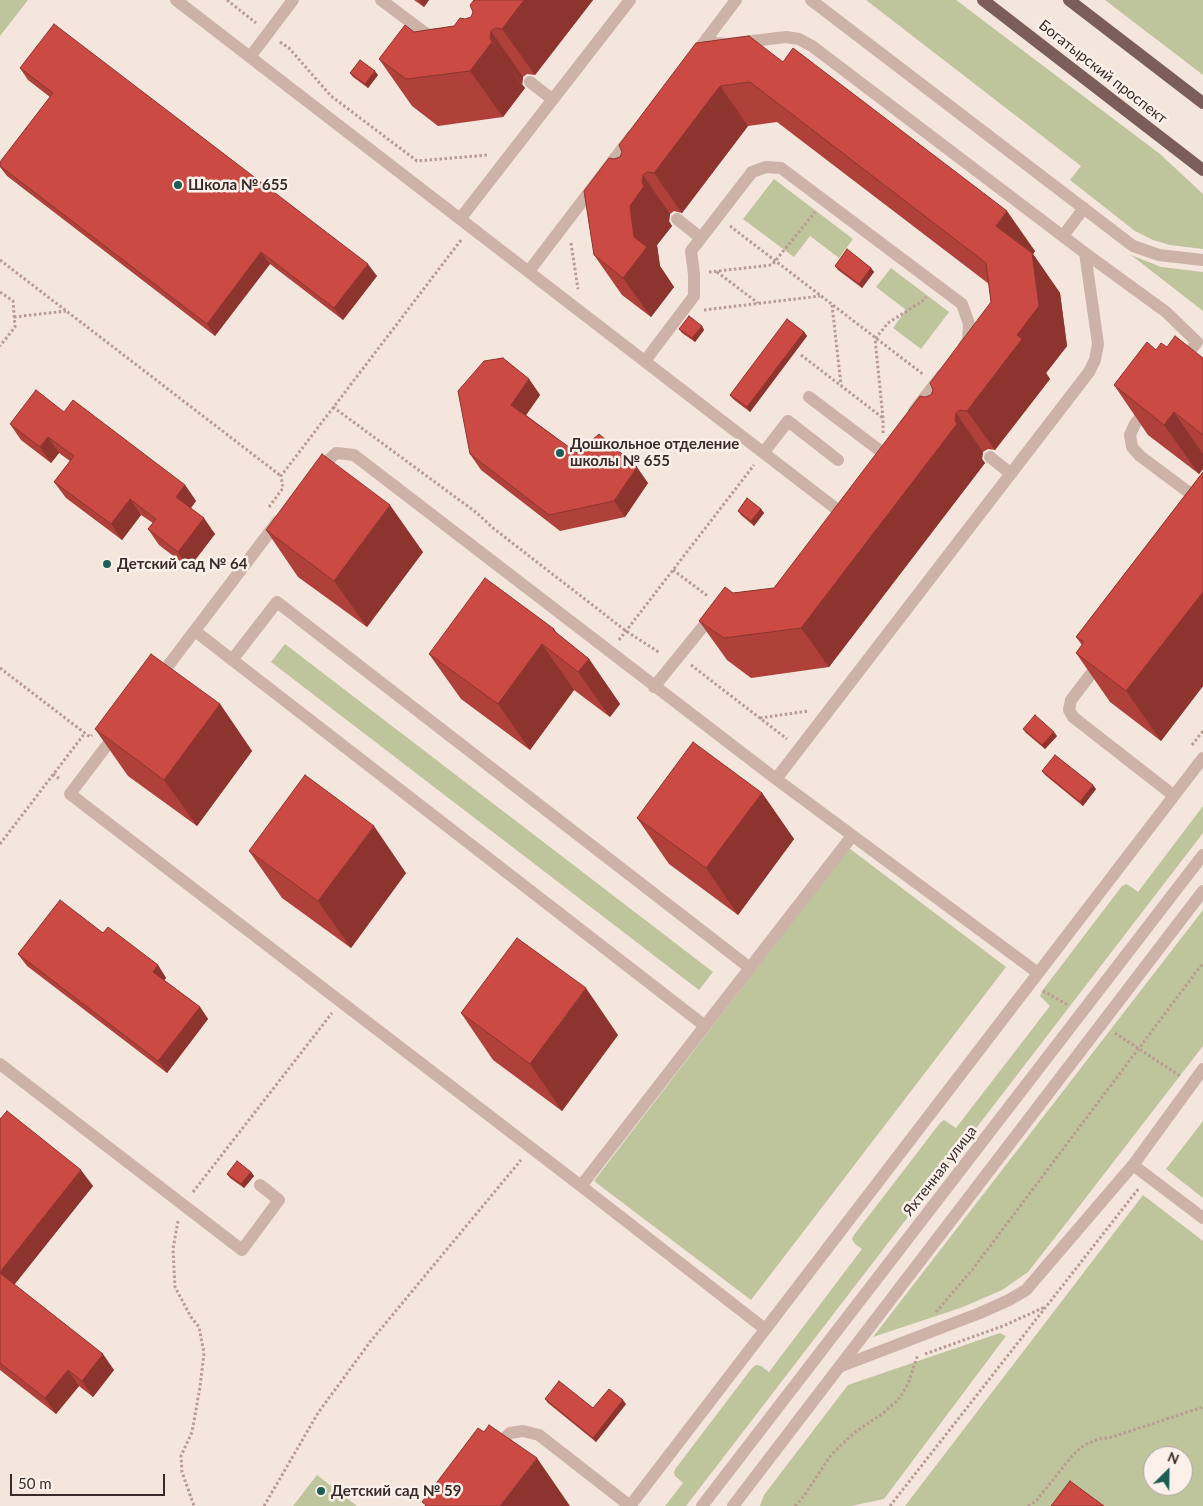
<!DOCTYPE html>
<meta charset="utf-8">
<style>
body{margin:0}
#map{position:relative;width:1203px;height:1506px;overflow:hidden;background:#f4e5dd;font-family:Lato,sans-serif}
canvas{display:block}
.north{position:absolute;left:1143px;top:1446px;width:50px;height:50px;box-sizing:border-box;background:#fbf0ea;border:1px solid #ada19d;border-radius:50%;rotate:23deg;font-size:14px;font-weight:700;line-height:20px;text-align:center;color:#392b29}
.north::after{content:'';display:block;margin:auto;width:18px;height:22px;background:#1c5d54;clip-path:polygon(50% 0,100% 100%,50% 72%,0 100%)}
.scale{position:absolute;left:10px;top:1474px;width:155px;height:22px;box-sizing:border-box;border:2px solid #392b29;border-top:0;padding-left:6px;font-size:15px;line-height:18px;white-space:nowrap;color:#392b29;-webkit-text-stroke:4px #fbf0ea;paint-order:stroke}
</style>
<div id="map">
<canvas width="1203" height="1506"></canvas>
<div class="north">N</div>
<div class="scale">50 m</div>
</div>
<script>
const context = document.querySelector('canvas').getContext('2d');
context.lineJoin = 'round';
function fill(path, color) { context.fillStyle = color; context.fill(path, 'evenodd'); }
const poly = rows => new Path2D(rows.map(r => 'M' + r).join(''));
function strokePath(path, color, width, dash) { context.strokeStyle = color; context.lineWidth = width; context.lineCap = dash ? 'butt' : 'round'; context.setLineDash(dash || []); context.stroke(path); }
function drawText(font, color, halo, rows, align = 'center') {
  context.font = font + ' Lato,sans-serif'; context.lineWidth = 5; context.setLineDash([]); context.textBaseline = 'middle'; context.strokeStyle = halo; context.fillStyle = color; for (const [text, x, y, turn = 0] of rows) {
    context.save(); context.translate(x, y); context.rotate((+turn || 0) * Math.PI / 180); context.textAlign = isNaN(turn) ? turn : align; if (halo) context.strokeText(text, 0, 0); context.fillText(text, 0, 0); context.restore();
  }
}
fill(poly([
 [0,0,28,0,0,36],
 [866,0,956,0,1160,154,1203,194,1203,249,1170,245,1153,240,1135,231,1070,180,1081,166],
 [1105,0,1203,0,1203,75],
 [774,179,853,239,839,258,810,236,794,257,743,219],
 [1131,255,1161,267,1203,272,1203,311],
 [891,268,949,312,921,349,893,328,906,310,876,287],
 [285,644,713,972,699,990,271,662],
 [1203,806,1203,833,1070,1006,686,1506,665,1506,683,1483,675,1476,674,1472,676,1468,752,1368,756,1365,761,1366,769,1372,862,1249,855,1244,852,1239,854,1235,940,1123,944,1120,956,1128,1050,1006,1040,996,1042,991,1122,886,1126,884,1130,886,1138,892],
 [849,848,1006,967,751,1300,594,1181],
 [1203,910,1203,1046,1057,1235,1028,1272,1002,1290,963,1307,873,1337],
 [1203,1121,1203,1198,1166,1169],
 [1143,1195,1203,1241,1203,1506,905,1506],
 [1153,1456,1183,1456,1183,1486,1153,1486],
 [1000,1333,1006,1336,884,1499,851,1506,760,1506,764,1495,848,1385],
 [317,1475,357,1506,293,1506]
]), '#bec49c');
strokePath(poly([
 [227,0,256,23],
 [280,42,289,48,331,96,417,161,488,155],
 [730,226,924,375],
 [571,243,578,289],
 [0,260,281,476],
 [709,272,772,265,815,212],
 [717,272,758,303],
 [0,292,13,301,15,327,0,346],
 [832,305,841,385],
 [704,310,820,296],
 [14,317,66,311],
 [801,355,883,418],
 [333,407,477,513,493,528,626,631,660,653],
 [883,433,883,418,875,339,888,323,924,300,926,297],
 [269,507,283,488,281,476,461,240],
 [673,570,709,597],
 [619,640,754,465],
 [691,665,787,739],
 [0,668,90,737,92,735],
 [760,718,808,711],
 [1192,745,1203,731],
 [53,774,61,780],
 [0,844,85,733],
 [1043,991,1068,1005],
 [1115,1033,1180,1076],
 [193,1192,332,1013],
 [178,1221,173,1249,175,1287,191,1317,199,1327,204,1353,200,1387,192,1432,181,1456,182,1472,194,1506],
 [936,1312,972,1270,1203,963],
 [925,1354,1003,1326,1045,1307],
 [264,1506,318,1413,370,1342,521,1160],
 [795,1506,804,1496,831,1455,855,1432,882,1414,898,1400,908,1384,918,1354],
 [890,1506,1139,1188],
 [1028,1506,1036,1501,1072,1456,1084,1445,1099,1439,1112,1437,1203,1407]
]), '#b89b92', 3, [2.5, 2.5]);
strokePath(poly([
 [176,0,839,511],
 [381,0,428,35,437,34],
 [811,0,1133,246,1159,255,1203,260],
 [707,38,715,43,727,44,786,37,799,39,812,46,1085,253,1098,344,1095,360,1089,372,776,779],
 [702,45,736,0],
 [250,57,293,0],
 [530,82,552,99],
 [460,219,630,0],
 [677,219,701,238],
 [1063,236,1084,208],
 [1085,253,1166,312,1197,342,1182,362],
 [529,271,632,136],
 [645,361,694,296,694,274,691,251,752,172,766,167,781,168,962,304,969,324,968,340,964,346],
 [809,397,883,453],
 [1147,408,1135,424,1130,435,1132,447,1140,456,1203,503],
 [914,411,942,375],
 [764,452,788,421,838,460],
 [990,457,1010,473],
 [318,470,336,453,354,455,776,779,1038,973],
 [195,631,705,1026],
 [232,660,277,602,750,968],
 [1101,661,1071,700,1069,710,1073,717,1173,795],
 [158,679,278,521],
 [654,687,714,613],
 [117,732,70,794,581,1186,765,1329],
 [0,1064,242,1250,279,1200,260,1185],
 [1133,1165,1203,1218],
 [581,1186,852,836],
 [839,1367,980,1313,1009,1300,1026,1290,1133,1165,1203,1069],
 [494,1448,510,1433,523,1431,539,1435,630,1506],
 [630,1506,1203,758],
 [702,1506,1203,855],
 [733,1506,1203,891]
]), '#cdb2a8', 12);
strokePath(poly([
 [983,0,1203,170],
 [1069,0,1203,103]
]), '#7c5e59', 12);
fill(poly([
 [414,0,429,0,424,7],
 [474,0,593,0,535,75,527,74,523,77,522,85,525,88,503,117,438,126,412,106,379,59,414,32,454,26,465,19,471,17,473,12],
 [696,43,783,62,1035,251,1033,254,1060,293,1067,346,1046,373,1050,379,995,450,988,449,983,452,982,459,985,463,829,667,751,678,727,660,699,621,733,593,774,588,925,397,931,395,991,302,989,284,777,122,748,126,682,213,674,211,670,214,669,222,672,226,657,245,660,266,674,287,651,317,622,295,594,255,614,159,620,157],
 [20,68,377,276,343,320,270,264,215,336,7,176,0,167,0,162,50,97,28,80],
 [350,73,378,75,368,88,353,77],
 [835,266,871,268,874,272,862,288,838,270],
 [702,326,704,330,695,342,682,333,679,329],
 [804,332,807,336,750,412,733,399,730,395],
 [1156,350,1203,358,1203,469,1199,474,1148,435,1114,385],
 [529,379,540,395,526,415,577,453,648,483,625,517,560,531,481,470,470,454],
 [64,412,185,485,196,501,191,508,215,534,189,568,159,545,148,529,153,523,141,515,122,540,66,498,54,482,70,461,59,453,51,463,21,440,10,424],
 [1203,472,1203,686,1161,741,1110,702,1076,653,1082,645,1076,637],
 [761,509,764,513,754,526,741,515,738,511],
 [266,530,423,552,367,627,298,577],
 [558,635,589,659,620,704,610,717,574,690,530,750,461,699,429,654],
 [220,704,252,751,197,826,128,776,95,729],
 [1023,729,1057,736,1045,749,1026,733],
 [1042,771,1096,789,1083,806,1045,775],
 [762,793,794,839,738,915,669,864,637,818],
 [249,851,406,873,351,948,282,898],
 [103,933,158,965,166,978,164,980,200,1007,208,1019,167,1073,27,966,18,954],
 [461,1013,618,1035,562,1111,493,1060],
 [0,1119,93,1186,14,1284,114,1370,93,1397,79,1386,56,1414,0,1370],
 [251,1172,254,1176,244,1188,230,1178,227,1174],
 [545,1399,593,1408,626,1404,596,1442,548,1403]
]), '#af403a');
fill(poly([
 [420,0,429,0,424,7,419,1],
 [524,0,593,0,535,75,502,29],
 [491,31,523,77,522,85,490,38],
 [492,42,525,88,503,117,470,71],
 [375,71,378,75,368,88,365,84],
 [720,86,748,126,682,213,654,173],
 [643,175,670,214,669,221,672,226,657,245,660,266,674,287,651,317,623,278,634,237,630,206,642,182],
 [1007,211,1035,251,1033,254,1060,293,1067,346,1046,373,1050,379,995,450,967,411,1017,335,996,226],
 [261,252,270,264,215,336,207,324],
 [368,264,377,276,343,320,334,308],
 [871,268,874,272,862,288,859,284],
 [702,326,704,330,695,342,692,338],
 [804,332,807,336,750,412,747,407],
 [529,379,540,395,522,421,511,405],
 [1174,412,1203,454,1203,469,1199,474,1164,425],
 [956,413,983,452,982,459,985,463,829,667,801,628,955,420],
 [48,437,59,453,51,463,40,447],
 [637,467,648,483,625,517,614,501],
 [185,485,196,501,187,513,176,497],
 [130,499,141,515,122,540,111,524],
 [390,505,423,552,367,627,334,581],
 [761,509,764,513,754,526,751,521],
 [204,518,215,534,189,568,178,552],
 [1203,592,1203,686,1161,741,1126,691],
 [554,629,581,668,589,659,620,704,610,717,578,672,553,630],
 [542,644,574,690,530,750,498,704],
 [220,704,252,751,197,826,164,780],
 [1054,732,1057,736,1045,749,1042,745],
 [1093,785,1096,789,1083,806,1080,802],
 [762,793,794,839,738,915,706,868],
 [374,826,406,873,351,948,318,901],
 [158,965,166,978,161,984,153,972],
 [586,988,618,1035,562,1111,530,1064],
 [200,1007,208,1019,167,1073,158,1061],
 [81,1170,93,1186,11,1289,0,1272],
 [251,1172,254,1176,244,1188,241,1184],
 [103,1354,114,1370,93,1397,82,1381],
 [68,1370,79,1386,56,1414,45,1398],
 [623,1400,626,1404,596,1442,593,1438],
 [537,1458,570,1506,500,1506]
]), '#8e342f');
const building = poly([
 [474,0,524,0,502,29,495,28,491,31,490,38,492,42,470,71,406,79,379,59,405,25,414,32,454,26,460,18,465,19,471,17,473,12,470,5,474,0],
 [54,24,368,264,334,308,261,252,207,324,0,166,0,162,53,93,20,68,54,24],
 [749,36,783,62,793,48,1007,211,996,226,1032,253,1039,306,1017,335,1022,339,967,411,960,410,956,413,955,420,957,424,801,628,724,638,699,621,725,587,733,593,774,588,920,396,925,397,931,395,933,390,930,383,991,302,986,263,750,82,720,86,654,173,647,172,643,175,642,182,644,186,630,206,634,237,647,247,623,278,594,255,584,191,609,158,614,159,620,157,622,152,619,145,696,43,749,36],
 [360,60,375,71,365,84,350,73,360,60],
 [847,249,871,268,859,284,835,266,847,249],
 [689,316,702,326,692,338,679,329,689,316],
 [787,319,804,332,747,407,730,395,787,319],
 [1175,336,1203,358,1203,435,1174,412,1164,425,1114,385,1147,342,1156,350,1161,343,1167,347,1175,336],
 [503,358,529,379,511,405,577,453,599,434,637,467,614,501,549,515,470,454,458,391,484,361,503,358],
 [36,390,64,412,73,400,185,485,176,497,204,518,178,552,148,529,156,519,130,499,111,524,54,482,74,456,48,437,40,447,10,424,36,390],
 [322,454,390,505,334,581,266,530,322,454],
 [1203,472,1203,592,1126,691,1076,653,1084,642,1076,637,1203,472],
 [747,498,761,509,751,521,738,511,747,498],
 [485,578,554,629,553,630,589,659,578,672,542,644,498,704,429,654,485,578],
 [151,654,220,704,164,780,95,729,151,654],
 [1035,715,1054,732,1042,745,1023,729,1035,715],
 [693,742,762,793,706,868,637,818,693,742],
 [1055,755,1093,785,1080,802,1042,771,1055,755],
 [305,775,374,826,318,901,249,851,305,775],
 [60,900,103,933,108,927,158,965,153,972,200,1007,158,1061,18,954,60,900],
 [517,938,586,988,530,1064,461,1013,517,938],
 [7,1111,81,1170,0,1272,0,1119,7,1111],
 [237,1161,251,1172,241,1184,227,1174,237,1161],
 [0,1273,103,1354,82,1381,68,1370,45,1398,0,1363,0,1273],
 [559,1381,593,1408,609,1389,623,1400,593,1438,545,1399,559,1381],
 [489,1425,537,1458,500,1506,425,1506,426,1505,422,1502,478,1428,484,1432,489,1425],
 [1070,1481,1104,1506,1051,1506,1070,1481]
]);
fill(building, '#cb4a43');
strokePath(building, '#8e342f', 1);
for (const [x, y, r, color] of [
 [178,185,5,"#1c5d54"],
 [560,453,5,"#1c5d54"],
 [107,564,5,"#1c5d54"],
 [321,1491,5,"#1c5d54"]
]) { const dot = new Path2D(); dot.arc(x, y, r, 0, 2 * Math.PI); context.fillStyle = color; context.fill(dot); strokePath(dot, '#fbf0ea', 2); }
drawText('15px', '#392b29', '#fbf0ea', [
 ["Богатырский проспект",1103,72,38],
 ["Яхтенная улица",940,1171,-52]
]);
drawText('bold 15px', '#392b29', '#fbf0ea', [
 ["Школа № 655",188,185],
 ["Дошкольное отделение",570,444],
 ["школы № 655",570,461],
 ["Детский сад № 64",117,564],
 ["Детский сад № 59",331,1491]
], 'left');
</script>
